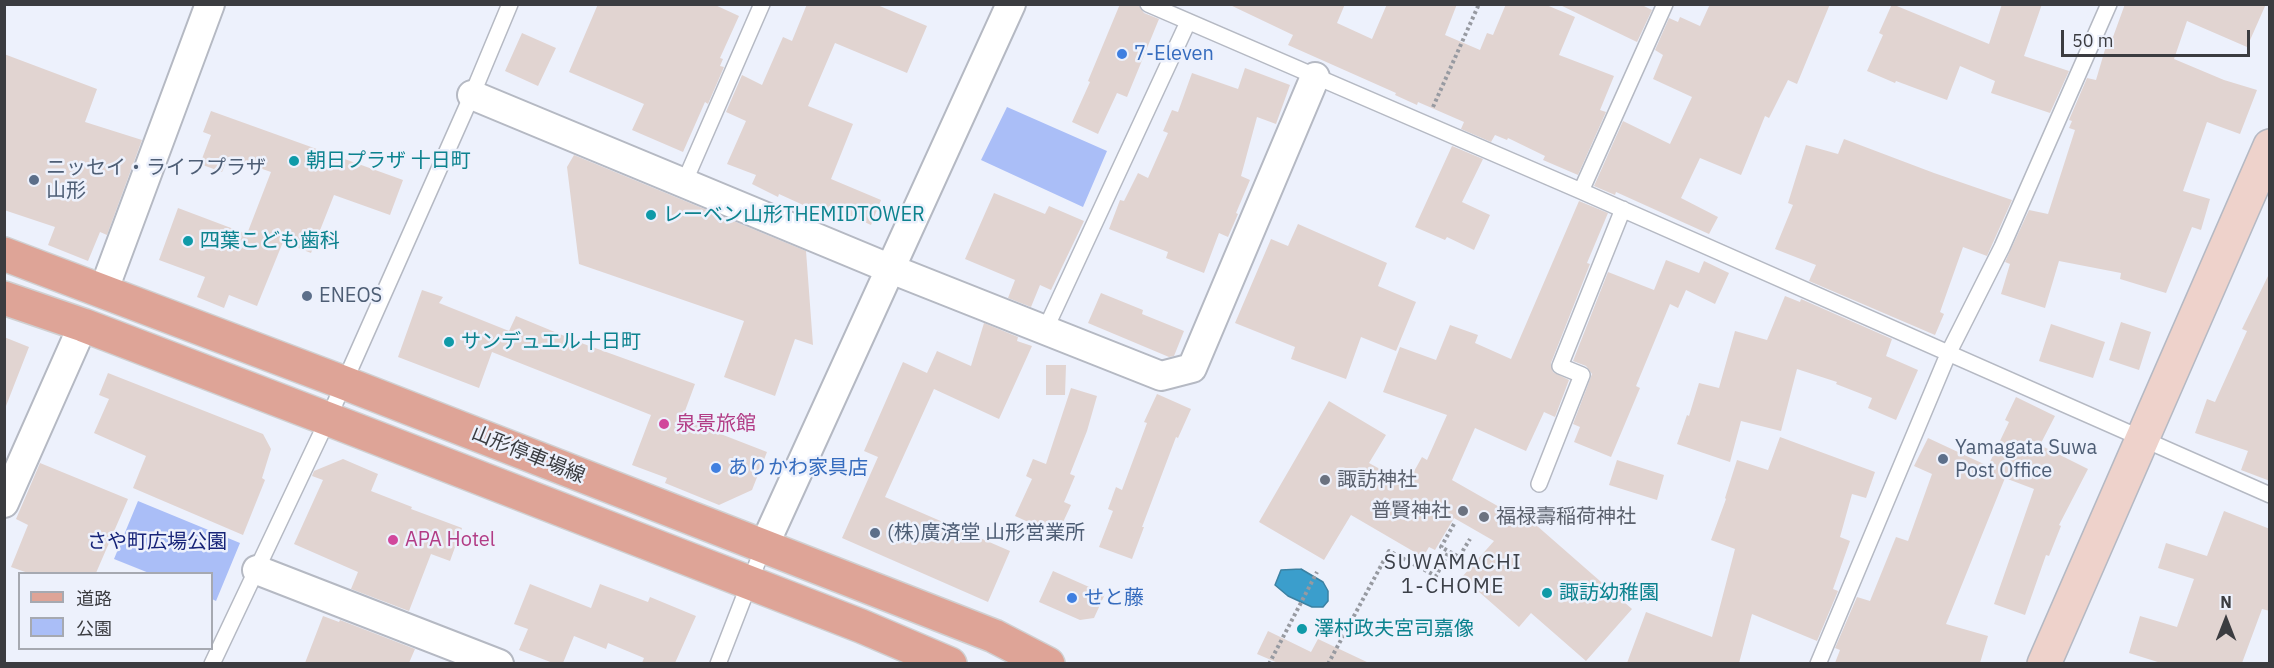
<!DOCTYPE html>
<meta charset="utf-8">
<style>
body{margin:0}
#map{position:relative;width:2274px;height:668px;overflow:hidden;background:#edf1fc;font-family:"IBM Plex Sans","Noto Sans JP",sans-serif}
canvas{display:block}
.frame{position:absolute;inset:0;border:6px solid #3b3c40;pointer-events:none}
.legend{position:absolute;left:18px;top:572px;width:195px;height:78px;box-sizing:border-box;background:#edf1fc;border:2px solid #a6a9b1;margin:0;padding:8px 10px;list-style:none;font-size:18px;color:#3b3c40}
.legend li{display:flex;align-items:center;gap:12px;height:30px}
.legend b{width:30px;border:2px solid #a6a9b1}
.north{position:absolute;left:2196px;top:590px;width:60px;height:60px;-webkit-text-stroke:4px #edf1fc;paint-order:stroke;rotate:0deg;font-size:16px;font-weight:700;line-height:24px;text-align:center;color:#3b3c40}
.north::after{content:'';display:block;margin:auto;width:21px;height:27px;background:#3b3c40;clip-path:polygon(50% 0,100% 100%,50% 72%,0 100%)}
.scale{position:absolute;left:2061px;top:30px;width:189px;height:27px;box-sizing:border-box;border:3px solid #3b3c40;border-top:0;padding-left:8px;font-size:18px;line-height:21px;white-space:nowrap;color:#3b3c40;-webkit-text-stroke:4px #edf1fc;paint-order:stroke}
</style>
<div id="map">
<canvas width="2274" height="668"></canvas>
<div class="frame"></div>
<ul class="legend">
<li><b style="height:8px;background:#dea497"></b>道路</li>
<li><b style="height:16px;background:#aabef7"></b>公園</li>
</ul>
<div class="north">N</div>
<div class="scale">50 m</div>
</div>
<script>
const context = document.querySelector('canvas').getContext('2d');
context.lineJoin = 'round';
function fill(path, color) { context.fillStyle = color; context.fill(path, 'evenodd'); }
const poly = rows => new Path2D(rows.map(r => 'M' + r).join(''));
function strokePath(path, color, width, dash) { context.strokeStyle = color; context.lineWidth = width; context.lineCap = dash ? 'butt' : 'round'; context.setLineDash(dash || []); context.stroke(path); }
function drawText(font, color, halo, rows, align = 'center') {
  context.font = font + ' "IBM Plex Sans","Noto Sans JP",sans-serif'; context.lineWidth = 5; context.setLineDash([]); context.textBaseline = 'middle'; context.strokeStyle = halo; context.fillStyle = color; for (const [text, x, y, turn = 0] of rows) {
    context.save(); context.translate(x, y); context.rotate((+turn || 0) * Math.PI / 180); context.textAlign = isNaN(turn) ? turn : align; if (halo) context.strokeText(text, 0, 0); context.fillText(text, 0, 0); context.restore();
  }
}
fill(poly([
 [1007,107,1107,151,1083,207,981,160],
 [138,501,240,543,216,601,212,599,212,574,149,573,114,559]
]), '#aabef7');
const water = poly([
 [1301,569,1323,582,1328,591,1328,601,1323,607,1312,607,1288,596,1275,585,1281,570,1301,569]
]);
fill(water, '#3b9ecc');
strokePath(water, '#3b81a2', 1.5);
fill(poly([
 [598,4,713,4,739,16,720,58,723,59,720,66,724,67,708,104,705,102,683,152,632,130,644,104,569,72],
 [807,4,875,4,927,26,907,73,835,43,808,106,853,124,831,179,881,200,871,225,829,206,825,215,779,194,778,197,752,184,756,175,727,164,746,121,726,112,742,75,762,85,783,37,792,41],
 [1120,4,1138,4,1144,13,1159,19,1127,97,1117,93,1098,134,1072,122,1090,82,1088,81],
 [1228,4,1345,4,1337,23,1372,39,1387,4,1457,4,1445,35,1480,50,1487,33,1493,35,1506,4,1544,4,1575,17,1559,55,1614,76,1600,110,1606,112,1578,175,1543,160,1545,156,1508,138,1507,140,1495,135,1491,142,1461,129,1464,122,1418,102,1417,105,1395,95,1396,93,1288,45,1293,35],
 [1558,4,1640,4,1652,10,1637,42],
 [1710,4,1830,4,1797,84,1788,80,1769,118,1765,116,1741,175,1700,158,1681,198,1718,217,1709,234,1616,192,1615,195,1594,186,1623,121,1670,144,1692,97,1653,79,1663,55,1655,50,1669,18,1678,22,1680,17,1700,26],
 [1892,4,1989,44,2002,4,2042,4,2024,56,2069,71,2050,113,1991,93,1995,81,1960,66,1947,100,1896,81,1895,83,1867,71,1883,35,1879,33],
 [2125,4,2266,4,2247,47,2187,21,2174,59,2224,80,2257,90,2240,134,2207,122,2183,191,2210,199,2201,230,2192,227,2166,293,2120,279,2121,273,2059,261,2045,308,2001,294,2010,264,2005,262,2029,210,2048,214,2075,130,2069,128,2072,121,2069,120,2087,78,2096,80,2109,36,2113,37],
 [522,33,556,48,538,86,505,71],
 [4,54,97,89,85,122,142,140,107,235,100,232,88,261,48,245,55,227,4,210],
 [1245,68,1290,85,1276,124,1257,117,1241,176,1250,180,1236,213,1238,214,1228,237,1219,233,1204,273,1166,258,1168,252,1109,229,1120,200,1124,201,1138,173,1148,178,1168,133,1163,131,1172,110,1178,112,1192,73,1238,89],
 [211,111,403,180,390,215,334,195,311,253,283,242,257,306,229,295,224,308,197,297,205,277,159,260,178,208,247,234,271,172,228,157,222,172,200,164,211,135,203,132],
 [1844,139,1934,173,2012,200,1987,256,1963,247,1940,312,1944,314,1935,335,1809,281,1816,265,1775,249,1793,205,1788,203,1806,145,1838,154],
 [1452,146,1483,159,1462,202,1490,215,1474,250,1447,237,1445,240,1415,227],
 [574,155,806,251,813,345,795,339,775,396,724,377,744,321,579,264,567,167],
 [994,193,1045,214,1049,206,1084,221,1051,290,1040,285,1031,307,1008,298,1015,280,965,259],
 [1579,201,1608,213,1587,263,1590,264,1551,363,1553,372,1569,380,1555,417,1544,412,1526,451,1475,428,1452,480,1524,521,1528,518,1632,609,1586,661,1531,613,1519,627,1462,577,1494,541,1454,518,1435,550,1429,547,1423,557,1351,515,1324,560,1259,522,1329,401,1386,435,1369,463,1407,484,1422,457,1427,460,1447,415,1383,392,1400,347,1436,360,1450,325,1478,335,1475,343,1511,359],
 [1298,224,1387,263,1378,286,1416,302,1396,351,1361,337,1346,379,1291,359,1295,347,1235,323,1271,239,1288,246],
 [1666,260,1699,273,1704,261,1729,273,1715,304,1686,290,1678,308,1670,304,1636,386,1640,388,1611,457,1574,442,1580,427,1573,424,1592,374,1586,366,1573,361,1608,272,1654,290],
 [2270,272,2270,481,2241,470,2248,451,2195,433,2207,399,2215,402,2247,331,2242,329],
 [422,290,443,297,439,303,509,331,516,316,584,344,695,384,682,419,767,452,752,490,719,505,665,483,667,478,632,465,651,415,492,352,479,388,398,357],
 [1101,293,1143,310,1142,314,1184,331,1174,356,1169,357,1088,323],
 [1785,296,1800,302,1801,299,1892,339,1886,356,1918,370,1896,420,1868,408,1872,398,1836,384,1837,382,1797,369,1781,431,1741,421,1730,462,1677,444,1687,415,1689,416,1699,383,1719,388,1735,331,1767,340],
 [2121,322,2151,332,2139,370,2109,360],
 [984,323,1018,337,1017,341,1032,346,999,419,934,389,885,497,1010,551,988,602,842,538,878,457,864,451,903,362,927,373,937,351,971,366],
 [2051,324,2105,342,2093,378,2039,361],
 [4,337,29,347,6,406,4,406],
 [1046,365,1066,365,1065,395,1046,395],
 [108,373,263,434,271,449,262,478,265,480,243,535,133,488,146,456,94,433,109,399,99,395],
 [1071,388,1097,396,1087,431,1070,474,1075,476,1064,502,1071,505,1057,535,1015,516,1032,479,1026,476,1033,459,1046,464],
 [1157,394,1191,409,1178,438,1176,437,1142,527,1144,527,1132,559,1099,547,1113,511,1108,509,1116,487,1122,490,1147,423,1144,422],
 [2016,397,2055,416,2040,445,2088,469,2059,525,2061,526,2049,556,2046,555,2025,615,1994,604,2034,489,2005,478,1946,624,1988,636,1980,663,1835,663,1840,650,1835,648,1857,597,1870,601,1896,537,1908,541,1932,474,1914,466,1928,438,1988,466,2009,422,2005,420],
 [1780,437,1875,472,1866,498,1852,494,1840,537,1850,541,1833,589,1838,591,1817,641,1752,614,1739,663,1627,663,1646,612,1712,637,1735,549,1711,540,1726,499,1725,498,1737,460,1768,470],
 [343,459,378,474,371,491,412,507,411,509,462,528,450,561,431,554,409,611,351,589,358,572,294,544,323,480,312,476,314,471],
 [1617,460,1664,475,1657,500,1609,485],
 [40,463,128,499,96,573,28,573,11,567,28,525,16,519],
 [2224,511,2270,529,2270,611,2262,609,2242,663,2161,663,2129,653,2140,616,2177,627,2194,579,2158,568,2166,543,2207,556],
 [1053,571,1105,594,1094,618,1080,620,1039,602],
 [530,584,591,608,600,584,648,602,650,597,696,616,675,663,642,663,644,658,608,643,606,649,574,636,563,663,553,663,519,650,528,629,514,624],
 [323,616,339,622,340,620,415,649,409,663,305,663],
 [1268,631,1311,652,1318,639,1369,663,1278,663,1257,654]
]), '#e1d4d1');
const lane = poly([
 [1148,4,1581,191,2270,495],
 [684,183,762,4],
 [1581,191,1665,4],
 [1045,330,1188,22],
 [1539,484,1582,375,1560,366,1623,209],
 [212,664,328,419,472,95,510,4],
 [718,664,763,548],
 [1818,664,1949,352,2002,247,2109,4]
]);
const street = poly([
 [472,95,891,269,1161,376,1192,368,1315,77],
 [103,292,210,4],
 [4,503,83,325],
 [763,548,1011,4],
 [257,570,499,664]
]);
const secondary = poly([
 [2044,664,2270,146]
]);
const primary = poly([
 [4,254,342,382,994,636,1048,664],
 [4,298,83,325,328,419,861,626,950,664]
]);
strokePath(lane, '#b5b9c3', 18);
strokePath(street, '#b5b9c3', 32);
strokePath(secondary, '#b5b9c3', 36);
strokePath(primary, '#d0d0d1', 36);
strokePath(poly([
 [1433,107,1479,4],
 [1454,524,1441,547,1459,557,1470,539],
 [1269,664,1317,572],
 [1328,664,1389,551,1436,576,1449,551]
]), '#979aa1', 4, [3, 3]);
strokePath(lane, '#fff', 15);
strokePath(street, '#fff', 28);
strokePath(secondary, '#eed2cb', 33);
strokePath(primary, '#dea497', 33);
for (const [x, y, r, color] of [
 [1122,54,6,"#3f7fe0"],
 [294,161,6,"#0f9aa8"],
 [34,180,6,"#5c6f8a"],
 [651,215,6,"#0f9aa8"],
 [188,241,6,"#0f9aa8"],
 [307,296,6,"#5c6f8a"],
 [449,342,6,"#0f9aa8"],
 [664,424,6,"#d1479c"],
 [1943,459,6,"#5c6f8a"],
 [716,468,6,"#3f7fe0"],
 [1325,480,6,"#6b7280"],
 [1463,511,6,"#6b7280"],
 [1484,517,6,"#6b7280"],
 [875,533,6,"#5c6f8a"],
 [393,540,6,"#d1479c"],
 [1547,593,6,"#0f9aa8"],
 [1072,598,6,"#3f7fe0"],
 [1302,629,6,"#0f9aa8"]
]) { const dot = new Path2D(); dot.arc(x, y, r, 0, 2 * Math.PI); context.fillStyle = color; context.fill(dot); strokePath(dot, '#edf1fc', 2); }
drawText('20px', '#366cbe', '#edf1fc', [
 ["7-Eleven",1134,54],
 ["ありかわ家具店",728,468],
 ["せと藤",1084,598]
], 'left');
drawText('20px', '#0d838f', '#edf1fc', [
 ["朝日プラザ 十日町",306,161],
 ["レーベン山形THEMIDTOWER",663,215],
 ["四葉こども歯科",200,241],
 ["サンデュエル十日町",461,342],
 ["諏訪幼稚園",1559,593],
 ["澤村政夫宮司嘉像",1314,629]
], 'left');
drawText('20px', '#4e5e75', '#edf1fc', [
 ["ニッセイ・ライフプラザ",46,168],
 ["山形",46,191],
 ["ENEOS",319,296],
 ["Yamagata Suwa",1955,448],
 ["Post Office",1955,471],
 ["(株)廣済堂 山形営業所",887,533]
], 'left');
drawText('20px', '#b23c85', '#edf1fc', [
 ["泉景旅館",676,424],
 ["APA Hotel",405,540]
], 'left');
drawText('20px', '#3b3c40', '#edf1fc', [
 ["山形停車場線",528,455,22]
]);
drawText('20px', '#5b616d', '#edf1fc', [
 ["諏訪神社",1337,480],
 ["普賢神社",1451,511,"right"],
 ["福禄壽稲荷神社",1496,517]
], 'left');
drawText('20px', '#172478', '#edf1fc', [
 ["さや町広場公園",157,542]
]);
context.letterSpacing = '1.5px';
drawText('21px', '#3c4048', '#edf1fc', [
 ["SUWAMACHI",1453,563],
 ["1-CHOME",1453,587]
]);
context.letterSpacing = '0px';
</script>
